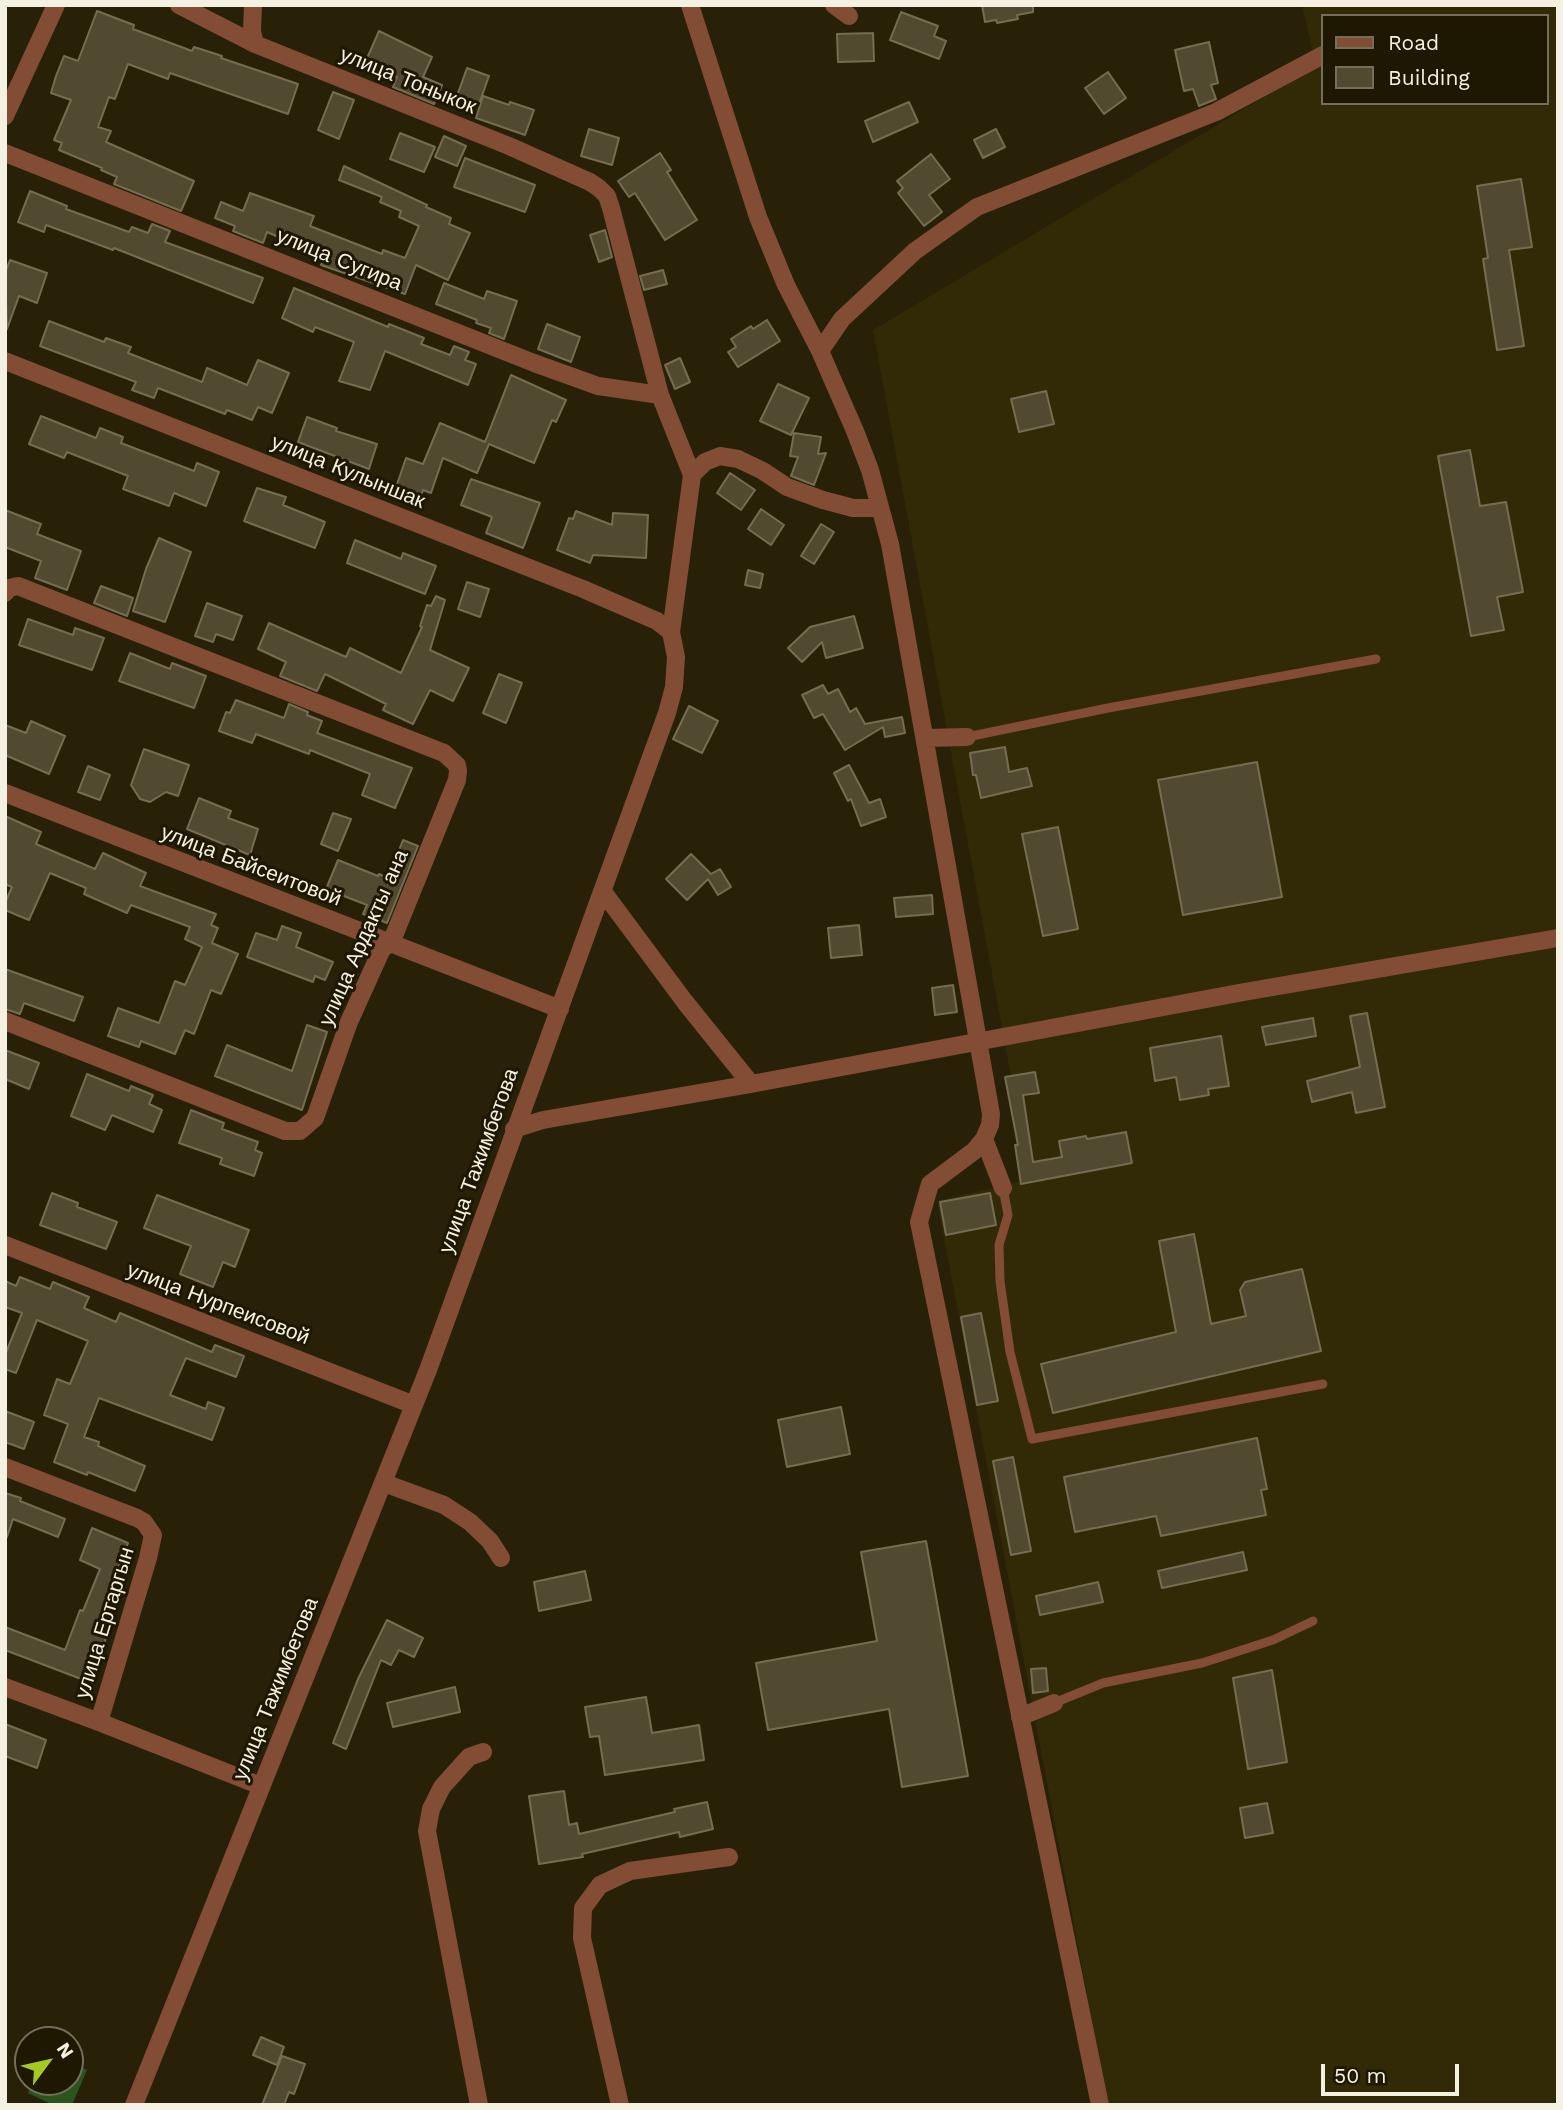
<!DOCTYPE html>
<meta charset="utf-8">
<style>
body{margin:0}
#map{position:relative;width:1563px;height:2110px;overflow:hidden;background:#282108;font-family:"Work Sans",sans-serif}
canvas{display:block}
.frame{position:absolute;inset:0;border:7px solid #f5f1e2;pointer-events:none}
.legend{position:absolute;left:1321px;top:14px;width:228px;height:91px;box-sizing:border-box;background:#1e1701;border:2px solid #746e5b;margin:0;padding:9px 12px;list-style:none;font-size:21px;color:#f5f1e2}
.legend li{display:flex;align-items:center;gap:14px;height:35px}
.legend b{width:35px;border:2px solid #746e5b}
.north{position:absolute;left:14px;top:2026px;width:70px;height:70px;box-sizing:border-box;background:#1e1701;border:2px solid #746e5b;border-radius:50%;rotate:57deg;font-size:19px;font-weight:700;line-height:28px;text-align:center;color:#f5f1e2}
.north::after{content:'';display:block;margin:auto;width:24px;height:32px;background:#a5c823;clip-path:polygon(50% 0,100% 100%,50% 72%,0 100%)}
.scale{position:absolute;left:1321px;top:2064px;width:138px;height:32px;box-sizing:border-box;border:4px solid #f5f1e2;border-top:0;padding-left:9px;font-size:21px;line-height:24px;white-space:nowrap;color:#f5f1e2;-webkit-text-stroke:5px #1e1701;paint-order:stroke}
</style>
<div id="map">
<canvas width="1563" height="2110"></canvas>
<div class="frame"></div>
<ul class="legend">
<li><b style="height:9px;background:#834c34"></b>Road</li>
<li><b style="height:19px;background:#524a30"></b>Building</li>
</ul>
<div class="north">N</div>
<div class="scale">50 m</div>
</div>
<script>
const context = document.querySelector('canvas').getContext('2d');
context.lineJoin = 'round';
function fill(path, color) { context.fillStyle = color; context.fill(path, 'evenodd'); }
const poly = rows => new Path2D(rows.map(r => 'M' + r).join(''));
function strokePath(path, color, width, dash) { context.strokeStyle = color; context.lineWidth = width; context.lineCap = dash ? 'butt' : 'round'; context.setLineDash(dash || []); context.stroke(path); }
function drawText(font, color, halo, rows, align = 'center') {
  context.font = font + ' "Work Sans",sans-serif'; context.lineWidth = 6; context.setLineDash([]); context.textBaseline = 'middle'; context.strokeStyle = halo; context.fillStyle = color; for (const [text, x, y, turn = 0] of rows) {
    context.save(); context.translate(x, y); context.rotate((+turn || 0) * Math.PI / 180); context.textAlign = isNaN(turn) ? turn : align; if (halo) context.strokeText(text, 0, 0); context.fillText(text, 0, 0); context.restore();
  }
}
fill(poly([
 [1302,5,1558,5,1558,2105,1108,2105,937,1201,1030,1179,873,330,1316,66],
 [1323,16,1547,16,1547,103,1323,103]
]), '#322907');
fill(poly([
 [70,2062,87,2070,72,2105,53,2105,28,2093,33,2082,70,2082]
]), '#2c521e');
const building = poly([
 [982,5,1033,5,1033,12,1017,15,1018,19,997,23,996,20,985,22,982,5],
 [97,11,134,25,133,29,192,51,194,47,222,56,221,58,298,84,288,114,170,73,168,79,128,64,115,99,109,97,98,127,111,131,106,142,194,181,181,211,114,184,117,177,101,170,102,168,59,150,62,143,54,140,71,100,51,93,56,76,64,56,78,61,97,11],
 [901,12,938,26,934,36,946,41,939,59,890,40,901,12],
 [379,31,432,57,423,77,442,85,434,104,393,87,397,77,365,63,379,31],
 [873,33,874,61,838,62,837,34,873,33],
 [1209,42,1218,83,1211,85,1216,99,1199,106,1193,89,1184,91,1175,50,1209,42],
 [467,68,489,76,479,104,457,96,467,68],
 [1108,72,1126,98,1104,114,1085,88,1108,72],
 [333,92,354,100,339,139,318,130,333,92],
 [483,96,509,105,510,102,534,110,525,135,476,118,483,96],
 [909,102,918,122,873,142,865,121,909,102],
 [589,129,619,138,612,165,581,156,589,129],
 [996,129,1005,147,983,158,974,140,996,129],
 [400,133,435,147,424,172,390,159,400,133],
 [444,136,466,146,457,166,435,157,444,136],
 [660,153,671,170,667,172,697,220,665,240,635,193,629,197,618,181,660,153],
 [931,154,950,179,929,195,942,212,924,226,898,193,903,188,897,181,931,154],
 [465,158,535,185,525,212,454,187,465,158],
 [344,166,427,205,426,207,451,218,449,224,470,233,448,280,416,265,405,294,321,265,324,257,267,232,263,243,233,231,235,226,215,218,221,202,243,211,250,193,314,216,310,226,382,254,383,250,405,258,419,226,399,217,401,211,380,202,382,197,339,180,344,166],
 [1521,179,1532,247,1509,250,1524,346,1497,350,1483,259,1488,258,1477,186,1521,179],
 [30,191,67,206,66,209,129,232,132,227,148,233,152,224,170,231,165,242,263,278,253,303,114,248,113,250,46,225,44,232,18,222,30,191],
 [605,230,612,257,599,262,590,235,605,230],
 [10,260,47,273,37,303,19,296,7,329,5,273,10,260],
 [663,270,667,284,644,290,640,276,663,270],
 [444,283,484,299,487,291,517,301,504,339,489,333,491,328,476,323,477,320,436,304,444,283],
 [294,288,388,327,389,324,424,338,421,344,450,355,454,346,469,352,465,360,476,364,468,385,385,351,370,390,339,381,354,342,315,327,313,332,282,318,294,288],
 [767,320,780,341,738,367,728,352,736,347,731,339,751,326,753,329,767,320],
 [49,321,104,342,106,338,131,347,128,353,202,382,207,368,247,385,258,360,289,373,272,413,258,407,252,420,227,410,225,414,158,388,154,398,132,390,136,382,40,346,49,321],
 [547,324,580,337,571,362,538,349,547,324],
 [680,358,690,382,675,389,665,365,680,358],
 [511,375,566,400,556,422,552,420,534,463,489,444,477,473,443,458,431,493,423,490,419,501,394,493,406,458,423,464,440,423,485,442,511,375],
 [778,384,809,398,791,435,760,421,778,384],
 [1046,391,1054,424,1019,432,1011,399,1046,391],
 [41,416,96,438,100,428,123,437,121,443,194,471,197,463,219,472,206,506,174,493,169,506,123,489,128,476,67,452,64,458,29,444,41,416],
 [307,417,337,428,336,431,377,444,369,469,298,442,307,417],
 [794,433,821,437,818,454,826,453,814,485,791,476,798,457,790,456,794,433],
 [1470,450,1480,506,1506,502,1523,592,1497,597,1504,630,1471,636,1438,456,1470,450],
 [730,473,755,490,741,510,717,493,730,473],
 [471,479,540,503,523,548,486,533,492,517,461,505,471,479],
 [257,488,286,497,283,505,325,522,315,548,244,521,257,488],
 [761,509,784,525,771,545,748,529,761,509],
 [5,510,41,524,37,534,81,551,67,590,35,578,41,561,5,547,5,510],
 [576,511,612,525,613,513,648,515,646,558,593,555,590,563,557,550,569,518,573,519,576,511],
 [821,524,834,532,814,564,801,556,821,524],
 [159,538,191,552,165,622,133,611,146,569,159,538],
 [355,540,401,559,403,553,436,566,425,594,347,563,355,540],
 [748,570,763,574,760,588,745,585,748,570],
 [467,582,489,589,480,617,458,609,467,582],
 [101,586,133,598,127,616,94,603,101,586],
 [436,596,445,600,430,650,469,668,453,701,430,690,413,724,383,710,386,704,325,674,317,691,280,676,286,662,258,649,269,623,346,657,350,648,401,673,422,627,420,626,427,605,431,606,436,596],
 [207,603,242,616,233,640,216,634,213,642,195,636,207,603],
 [854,616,863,648,826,658,822,642,802,662,788,648,810,627,854,616],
 [28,619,73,635,75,628,104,638,92,670,19,645,28,619],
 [130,653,170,669,172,663,206,676,194,708,119,681,130,653],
 [499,674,522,683,506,723,483,713,499,674],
 [823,685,828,694,838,689,850,712,856,708,865,724,902,717,905,733,885,737,883,727,845,750,823,714,814,718,802,695,823,685],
 [236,700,284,718,289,704,308,712,307,715,322,721,317,733,412,768,395,808,362,795,370,774,310,750,309,754,256,734,252,743,219,731,226,712,230,713,236,700],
 [689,706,718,721,702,753,673,739,689,706],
 [31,721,65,736,49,774,5,755,5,725,26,733,31,721],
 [1005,747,1009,772,1027,768,1032,786,981,798,976,775,973,775,970,753,1005,747],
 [144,749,189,765,178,796,166,792,150,802,140,799,131,785,144,749],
 [1257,762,1282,897,1183,915,1158,780,1257,762],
 [849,765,869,803,880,799,886,817,861,826,851,799,848,801,834,773,849,765],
 [88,766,110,775,100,800,78,792,88,766],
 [199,798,231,811,228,818,258,829,250,855,187,829,199,798],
 [333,813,351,819,338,851,321,844,333,813],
 [5,816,41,832,36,844,95,869,103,853,146,873,140,886,216,914,211,925,218,928,212,943,238,954,221,994,211,990,194,1034,185,1030,175,1054,141,1041,139,1047,108,1036,118,1008,159,1023,175,981,185,985,202,947,185,939,190,927,131,905,127,913,84,894,86,888,50,873,29,920,5,910,5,903,12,887,5,884,5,816],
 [1058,827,1078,929,1043,936,1022,834,1058,827],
 [403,840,418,846,387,923,363,914,367,905,326,889,338,860,378,876,379,874,388,878,403,840],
 [691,854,711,874,720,869,731,887,718,895,708,879,687,900,666,879,691,854],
 [932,895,933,914,896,917,894,898,932,895],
 [859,925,862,955,831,958,828,928,859,925],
 [282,926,301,933,296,947,333,962,325,980,315,976,313,982,247,957,256,933,277,940,282,926],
 [5,969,83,997,74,1021,24,1003,20,1014,5,1009,5,969],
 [953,985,957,1012,935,1015,932,988,953,985],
 [1367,1013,1385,1107,1356,1113,1352,1092,1312,1102,1307,1081,1360,1067,1350,1016,1367,1013],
 [1313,1018,1316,1036,1266,1045,1262,1027,1313,1018],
 [307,1025,327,1032,302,1110,215,1076,227,1045,292,1071,307,1025],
 [1221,1036,1229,1086,1208,1089,1209,1095,1180,1100,1176,1077,1155,1081,1150,1048,1221,1036],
 [5,1050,39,1063,29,1089,5,1079,5,1050],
 [1035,1072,1039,1093,1023,1095,1033,1162,1062,1157,1059,1141,1086,1136,1087,1139,1126,1132,1132,1163,1021,1184,1015,1145,1018,1145,1005,1077,1035,1072],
 [87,1074,129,1091,131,1086,153,1095,149,1104,162,1110,153,1132,112,1115,105,1130,71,1116,87,1074],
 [191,1110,224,1123,222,1129,258,1142,255,1150,262,1153,254,1176,220,1164,222,1158,179,1143,191,1110],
 [52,1193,78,1203,77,1207,117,1222,106,1249,40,1225,52,1193],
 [990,1193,996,1225,946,1235,940,1202,990,1193],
 [157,1195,249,1230,235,1267,223,1262,213,1287,180,1274,191,1246,144,1228,157,1195],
 [1194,1234,1211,1324,1246,1316,1240,1290,1245,1282,1302,1269,1321,1351,1053,1413,1041,1364,1176,1332,1159,1241,1194,1234],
 [20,1277,50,1289,53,1282,89,1297,84,1308,116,1322,120,1313,212,1352,215,1345,244,1356,236,1377,186,1358,170,1395,206,1409,208,1402,224,1408,212,1440,99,1398,84,1437,99,1442,98,1446,145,1466,135,1491,88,1472,87,1475,54,1462,68,1424,44,1415,57,1379,70,1384,88,1341,37,1320,16,1373,5,1369,5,1355,22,1313,5,1307,5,1281,16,1286,20,1277],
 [981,1313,998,1401,977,1405,961,1317,981,1313],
 [841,1407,850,1454,787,1467,778,1420,841,1407],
 [5,1411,34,1422,24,1449,5,1442,5,1411],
 [1257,1438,1267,1489,1261,1490,1266,1515,1161,1536,1156,1516,1075,1532,1064,1477,1257,1438],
 [1013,1457,1031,1551,1011,1555,993,1461,1013,1457],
 [5,1493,21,1498,20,1501,65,1519,58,1537,13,1519,7,1537,5,1536,5,1493],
 [92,1528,128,1543,108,1594,113,1596,103,1619,112,1623,89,1682,5,1650,5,1627,65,1650,80,1610,83,1611,100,1569,80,1560,92,1528],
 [926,1541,968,1776,902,1787,889,1709,768,1730,756,1663,877,1641,861,1552,926,1541],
 [1243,1552,1247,1570,1162,1588,1158,1571,1243,1552],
 [585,1571,591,1600,539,1611,534,1582,585,1571],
 [1098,1582,1103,1602,1040,1615,1036,1596,1098,1582],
 [387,1620,423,1638,414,1657,399,1650,391,1665,381,1660,346,1749,333,1743,358,1679,387,1620],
 [1046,1668,1048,1691,1033,1693,1031,1669,1046,1668],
 [1272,1670,1287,1762,1248,1769,1233,1678,1272,1670],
 [455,1687,460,1712,393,1727,387,1703,455,1687],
 [646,1697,652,1733,699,1725,704,1760,605,1775,599,1736,590,1737,585,1707,646,1697],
 [5,1724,46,1740,37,1768,5,1756,5,1724],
 [564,1791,569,1825,577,1823,579,1834,675,1812,674,1809,707,1802,713,1829,680,1837,679,1832,582,1854,583,1857,539,1864,529,1796,564,1791],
 [1267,1803,1273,1833,1245,1838,1240,1808,1267,1803],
 [261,2037,284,2047,277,2065,253,2055,261,2037],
 [282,2056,305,2064,294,2094,289,2092,284,2105,262,2105,282,2056]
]);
fill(building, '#524a30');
strokePath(building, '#756d52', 2);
strokePath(poly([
 [967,737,1108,708,1376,659],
 [1003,1188,1008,1215,999,1245,1000,1281,1010,1352,1032,1439,1323,1384],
 [1054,1703,1103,1683,1202,1663,1273,1640,1313,1621]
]), '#834c34', 9);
strokePath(poly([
 [253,5,252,31,255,44],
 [690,5,758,217,786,285,820,351,855,431,870,470,890,544,991,1114,990,1125,984,1139,974,1151,930,1184,919,1222,1100,2105],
 [834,5,849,16],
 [5,116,56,5],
 [5,153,534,363,598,386,660,395],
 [820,351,842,319,915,251,977,207,1216,112,1323,55],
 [5,361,583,589,657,621,671,632],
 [692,475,705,462,720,456,738,459,763,471,787,487,823,500,853,508,880,508],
 [5,593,9,588,18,586,444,753,457,765,458,771,457,780,393,938,381,951,349,1022,315,1118,300,1131,285,1131,5,1021],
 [925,738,967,737],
 [5,793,560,1009],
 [604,893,685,1002,751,1084],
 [514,1129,543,1120,751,1084,1244,992,1558,938],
 [984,1139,1003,1188],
 [5,1245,414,1405],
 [5,1467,137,1518,144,1522,153,1535,148,1558,99,1722],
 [384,1483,444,1505,470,1522,490,1541,501,1558],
 [5,1687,99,1722,261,1786],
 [1020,1717,1054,1703],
 [134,2105,428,1370,667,713,674,687,676,657,671,632,692,475,660,395,611,208,607,196,599,188,590,182,509,146,255,44,179,5],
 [479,2105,427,1831,431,1809,442,1787,469,1757,483,1752],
 [620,2105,582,1938,583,1908,600,1885,630,1871,729,1857]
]), '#834c34', 18);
drawText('21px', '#f5f1e2', '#1e1701', [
 ["улица Тоныкок",408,81,22],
 ["улица Сугира",339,260,22],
 ["улица Кулыншак",348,472,22],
 ["улица Байсеитовой",251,866,21],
 ["улица Ардакты ана",364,938,-66],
 ["улица Тажимбетова",479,1161,-70],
 ["улица Нурпеисовой",218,1304,21],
 ["улица Ертаргын",105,1623,-73],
 ["улица Тажимбетова",276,1689,-68]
]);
</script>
